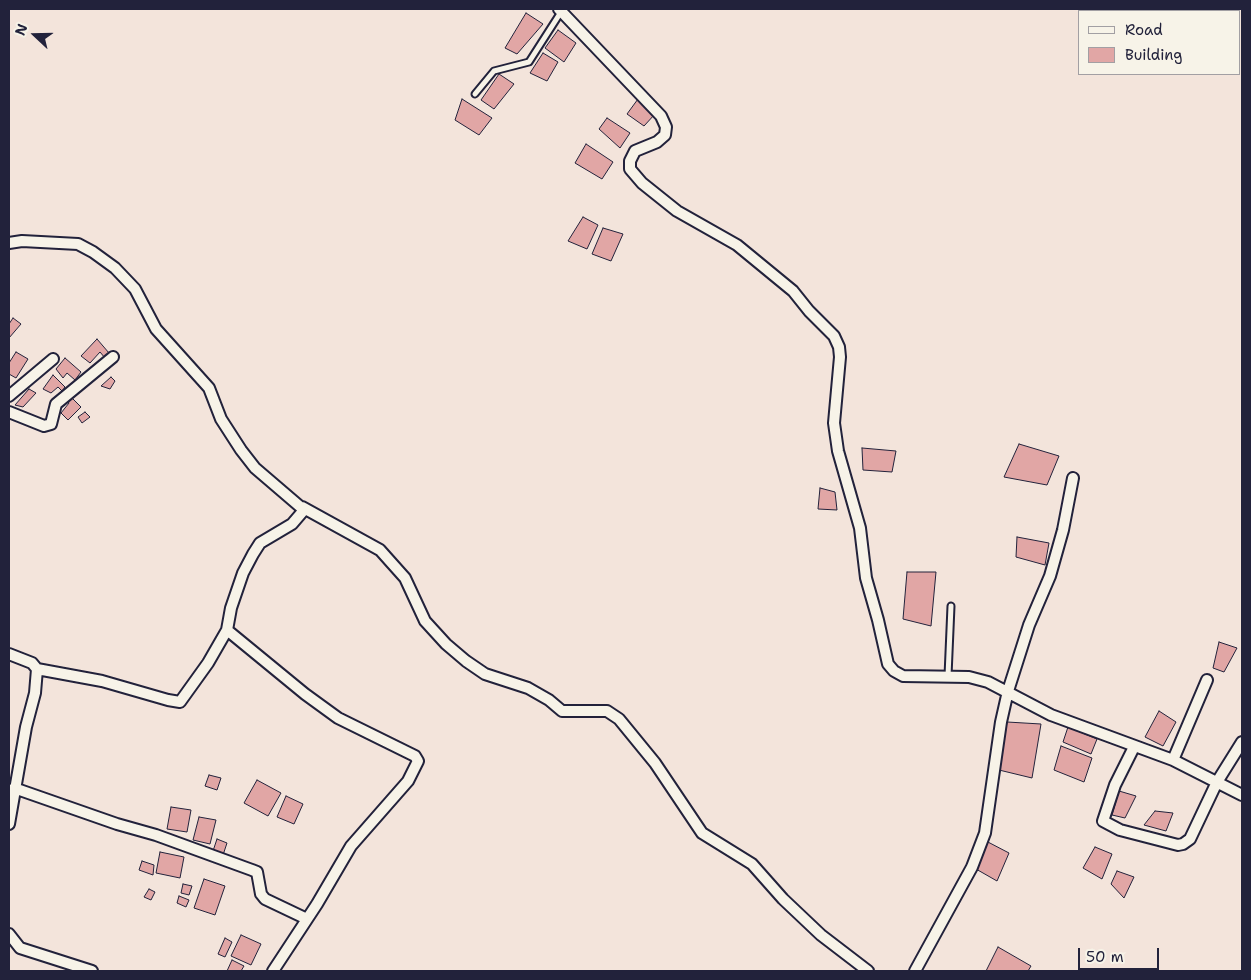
<!DOCTYPE html>
<style>
body{margin:0}
#map{position:relative;width:1251px;height:980px;overflow:hidden;background:#f3e4db;font-family:"Shantell Sans",sans-serif}
canvas{display:block}
.frame{position:absolute;inset:0;border:10px solid #22223b;pointer-events:none}
.legend{position:absolute;left:1078px;top:10px;width:162px;height:65px;box-sizing:border-box;background:#f7f3e8;border:1px solid #a29fa3;margin:0;padding:6px 9px;list-style:none;font-size:15px;color:#22223b}
.legend li{display:flex;align-items:center;gap:10px;height:25px}
.legend b{width:25px;border:1px solid #a29fa3}
.north{position:absolute;left:10px;top:10px;width:50px;height:50px;-webkit-text-stroke:4px #f7f3e8;paint-order:stroke;rotate:291deg;font-size:14px;font-weight:700;line-height:20px;text-align:center;color:#22223b}
.north::after{content:'';display:block;margin:auto;width:18px;height:22px;background:#22223b;clip-path:polygon(50% 0,100% 100%,50% 72%,0 100%)}
.scale{position:absolute;left:1078px;top:948px;width:81px;height:22px;box-sizing:border-box;border:2px solid #22223b;border-top:0;padding-left:6px;font-size:15px;line-height:18px;white-space:nowrap;color:#22223b;-webkit-text-stroke:4px #f7f3e8;paint-order:stroke}
</style>
<div id="map">
<canvas width="1251" height="980"></canvas>
<div class="frame"></div>
<ul class="legend">
<li><b style="height:6px;background:#f7f3e8"></b>Road</li>
<li><b style="height:14px;background:#e1a6a5"></b>Building</li>
</ul>
<div class="north">N</div>
<div class="scale">50 m</div>
</div>
<script>
const context = document.querySelector('canvas').getContext('2d');
context.lineJoin = 'round';
function fill(path, color) { context.fillStyle = color; context.fill(path, 'evenodd'); }
const poly = rows => new Path2D(rows.map(r => 'M' + r).join(''));
function strokePath(path, color, width, dash) { context.strokeStyle = color; context.lineWidth = width; context.lineCap = dash ? 'butt' : 'round'; context.setLineDash(dash || []); context.stroke(path); }
const building = poly([
 [526,13,543,24,517,54,505,48,526,13],
 [558,30,576,43,564,62,545,48,558,30],
 [543,53,558,62,547,81,530,73,543,53],
 [499,74,514,84,494,109,481,100,499,74],
 [462,99,492,118,479,135,455,120,462,99],
 [638,99,655,114,644,126,627,114,638,99],
 [607,118,630,133,620,148,599,129,607,118],
 [586,144,613,162,602,179,575,163,586,144],
 [583,217,598,225,587,249,568,241,583,217],
 [603,228,623,234,611,261,592,254,603,228],
 [13,318,21,324,9,338,9,324,13,318],
 [97,339,109,353,105,358,100,352,90,363,81,356,97,339],
 [16,352,28,359,16,378,9,374,9,363,16,352],
 [65,358,81,372,75,380,67,373,63,378,56,369,65,358],
 [53,375,65,387,62,391,58,387,51,393,43,389,53,375],
 [111,377,115,381,110,389,101,386,111,377],
 [29,389,36,393,23,407,15,405,29,389],
 [70,396,81,407,68,420,61,413,69,403,67,400,70,396],
 [85,412,90,417,82,423,78,417,85,412],
 [1019,444,1059,456,1047,485,1004,477,1019,444],
 [862,448,896,451,892,472,863,470,862,448],
 [820,488,835,492,837,510,818,509,820,488],
 [1017,537,1049,543,1045,565,1016,557,1017,537],
 [907,572,936,572,931,626,903,619,907,572],
 [1219,642,1237,648,1224,672,1213,668,1219,642],
 [1159,711,1176,722,1163,746,1145,737,1159,711],
 [1007,722,1041,724,1032,778,999,770,1007,722],
 [1068,727,1097,739,1091,754,1063,742,1068,727],
 [1061,746,1092,758,1084,782,1054,770,1061,746],
 [209,775,221,778,217,790,205,786,209,775],
 [257,780,281,793,268,816,244,803,257,780],
 [1119,791,1136,796,1125,818,1112,815,1119,791],
 [286,796,303,804,294,824,277,817,286,796],
 [171,807,191,810,187,832,167,829,171,807],
 [1155,811,1173,813,1166,831,1144,825,1155,811],
 [199,817,216,820,210,844,193,840,199,817],
 [217,839,227,843,223,855,213,851,217,839],
 [986,841,1009,853,997,881,976,869,986,841],
 [1095,847,1112,854,1102,879,1083,868,1095,847],
 [160,852,184,857,180,878,156,873,160,852],
 [142,861,154,865,153,875,139,870,142,861],
 [1117,871,1134,877,1124,898,1111,884,1117,871],
 [204,879,225,886,215,915,194,908,204,879],
 [183,884,192,886,189,895,181,893,183,884],
 [149,889,155,892,151,900,144,897,149,889],
 [179,896,189,900,186,907,177,903,179,896],
 [241,935,261,944,251,965,231,956,241,935],
 [225,938,232,942,225,957,218,954,225,938],
 [998,947,1031,966,1028,971,986,971,998,947],
 [232,960,244,966,241,971,227,971,232,960]
]);
fill(building, '#e1a6a5');
strokePath(building, '#22223b', 1);
const lane = poly([
 [475,94,494,71,529,62,561,12],
 [948,676,951,606]
]);
const street = poly([
 [559,9,661,116,666,127,665,135,657,142,635,151,630,161,630,169,642,183,677,211,737,245,793,291,809,311,834,336,839,347,840,357,834,423,838,451,860,528,866,578,878,620,888,664,894,671,903,676,969,677,988,682,1051,715,1173,760,1242,795],
 [9,243,22,241,78,244,93,252,115,268,135,289,156,329,209,388,221,419,241,450,255,468,304,510,292,524,260,543,253,554,243,573,231,608,227,630,305,694,338,718,415,756,418,761,408,781,351,846,317,904,273,971],
 [9,396,53,359],
 [9,412,44,426,51,424,56,404,113,357],
 [302,507,380,550,405,578,425,621,446,644,466,661,485,674,528,688,549,700,562,711,607,711,619,719,655,763,702,833,752,864,783,899,821,935,868,971],
 [9,654,32,663,37,669,35,693,26,727,9,824],
 [37,669,102,681,168,700,180,702,208,663,227,630],
 [1134,747,1115,785,1103,821,1120,830,1178,845,1183,844,1190,839,1217,782,1242,742],
 [1173,760,1207,680],
 [14,788,117,824,156,835,252,870,257,872,261,894,265,899,307,919],
 [9,934,20,948,92,971],
 [915,971,972,867,985,833,1001,722,1008,691,1029,625,1050,576,1063,530,1073,478]
]);
strokePath(lane, '#22223b', 9);
strokePath(street, '#22223b', 14);
strokePath(lane, '#f7f3e8', 5);
strokePath(street, '#f7f3e8', 10);
</script>
